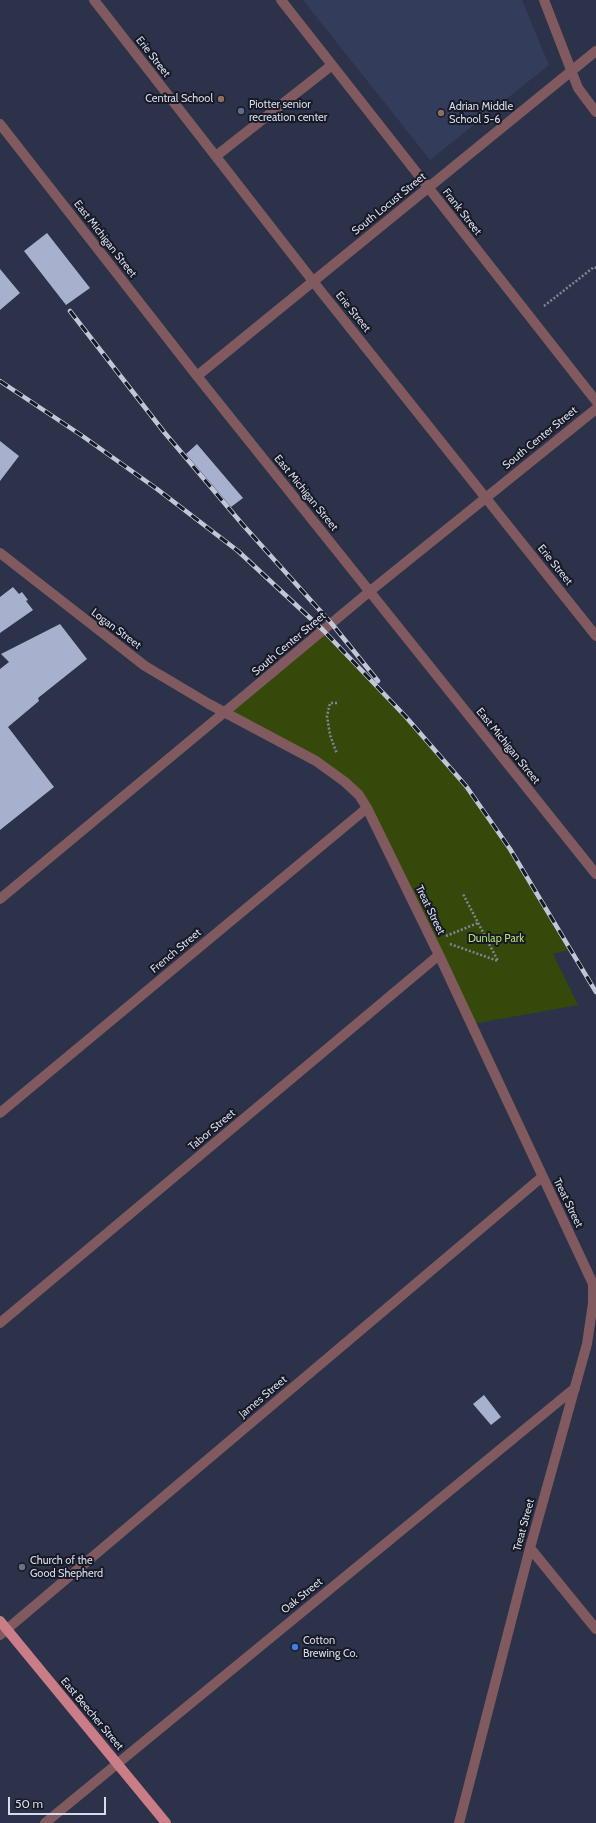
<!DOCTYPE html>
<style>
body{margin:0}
#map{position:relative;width:596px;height:1823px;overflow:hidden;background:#2b324a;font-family:Cabin,sans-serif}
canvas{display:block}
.scale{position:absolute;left:8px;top:1797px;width:98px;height:18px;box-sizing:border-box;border:2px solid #d7dcec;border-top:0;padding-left:5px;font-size:12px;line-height:14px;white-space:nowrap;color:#d7dcec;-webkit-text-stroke:3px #171a25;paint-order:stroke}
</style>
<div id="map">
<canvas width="596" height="1823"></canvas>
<div class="scale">50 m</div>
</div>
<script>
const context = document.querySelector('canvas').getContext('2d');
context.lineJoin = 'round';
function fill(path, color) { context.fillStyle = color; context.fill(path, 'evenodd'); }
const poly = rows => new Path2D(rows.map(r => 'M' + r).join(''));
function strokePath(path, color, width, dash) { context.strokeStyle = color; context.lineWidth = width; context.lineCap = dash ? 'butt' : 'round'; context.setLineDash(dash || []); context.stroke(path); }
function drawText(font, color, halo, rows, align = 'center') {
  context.font = font + ' Cabin,sans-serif'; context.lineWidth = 4; context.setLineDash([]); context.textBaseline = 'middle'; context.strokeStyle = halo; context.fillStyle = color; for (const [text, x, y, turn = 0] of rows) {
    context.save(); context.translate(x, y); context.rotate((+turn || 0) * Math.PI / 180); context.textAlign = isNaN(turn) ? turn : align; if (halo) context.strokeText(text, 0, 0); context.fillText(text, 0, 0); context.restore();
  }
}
fill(poly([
 [303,0,522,0,549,65,430,160]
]), '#333c5a');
fill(poly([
 [323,630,406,717,466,786,510,849,571,949,553,954,578,1005,472,1024,367,808,345,782,225,713]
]), '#354a0a');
fill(poly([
 [47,233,90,288,66,305,24,251],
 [0,269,20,293,0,310],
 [0,441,19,456,0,481],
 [197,444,243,498,231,507,186,454],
 [13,587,19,594,22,592,28,600,26,601,33,610,0,633,0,597],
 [60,624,87,659,38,698,39,701,8,727,54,787,0,830,0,669,9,662,1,654],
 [484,1395,501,1417,491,1425,473,1404]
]), '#a7b1ce');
strokePath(poly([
 [544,306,594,267,596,268],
 [337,703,330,703,327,716,330,735,337,754],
 [446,936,478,923],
 [450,944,498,961,463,894]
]), '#80869a', 2.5, [2, 2]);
strokePath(poly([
 [94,0,323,294,596,636],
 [281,0,596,401],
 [544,0,578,88,596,112],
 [0,124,197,376,596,874],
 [216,156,332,65],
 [197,376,596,51],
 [0,553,145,666,209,704,316,761,345,782,359,795,367,808,439,955,593,1284,593,1303,587,1344,530,1548,459,1823],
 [0,899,369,592,596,409],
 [0,1113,367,808],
 [0,1323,439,955],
 [530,1548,596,1629],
 [0,1635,542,1177],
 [45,1823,575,1388]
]), '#805a5e', 10);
strokePath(poly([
 [0,1621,166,1823]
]), '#cb7d87', 10);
const rail = poly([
 [70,311,164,432,243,525,332,624,378,681],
 [0,381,81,435,157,489,238,551,323,630,406,717,466,786,510,849,596,992]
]);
strokePath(rail, '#c2c7d8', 4.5);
strokePath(rail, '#171a25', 3, [9]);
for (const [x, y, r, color] of [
 [221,99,4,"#8d6e63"],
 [241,111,4,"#5c6f8a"],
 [441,113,4,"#8d6e63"],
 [22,1567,4,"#6b7280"],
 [295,1647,4,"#3f7fe0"]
]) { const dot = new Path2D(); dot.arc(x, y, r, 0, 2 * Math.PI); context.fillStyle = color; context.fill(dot); strokePath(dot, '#171a25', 1.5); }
drawText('11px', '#d7dcec', '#171a25', [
 ["Erie Street",153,57,52],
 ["South Locust Street",389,204,-39],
 ["Frank Street",462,212,52],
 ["East Michigan Street",105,239,52],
 ["Erie Street",353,312,51],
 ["South Center Street",540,438,-39],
 ["East Michigan Street",306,493,51],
 ["Erie Street",555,565,51],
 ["Logan Street",116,629,37],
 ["South Center Street",289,644,-40],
 ["East Michigan Street",508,746,51],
 ["Treat Street",430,910,64],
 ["French Street",176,951,-40],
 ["Tabor Street",212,1130,-40],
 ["Treat Street",568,1203,64],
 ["James Street",263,1397,-40],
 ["Treat Street",524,1525,-75],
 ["Oak Street",302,1596,-39],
 ["East Beecher Street",92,1714,50]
]);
drawText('11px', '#d7dcec', '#171a25', [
 ["Central School",213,99,"right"],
 ["Piotter senior",249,105],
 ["recreation center",249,118],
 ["Adrian Middle",449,107],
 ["School 5-6",449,120],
 ["Church of the",30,1561],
 ["Good Shepherd",30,1574],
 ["Cotton",303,1641],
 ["Brewing Co.",303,1654]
], 'left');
drawText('11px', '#b4dd71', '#171a25', [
 ["Dunlap Park",496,939]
]);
</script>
